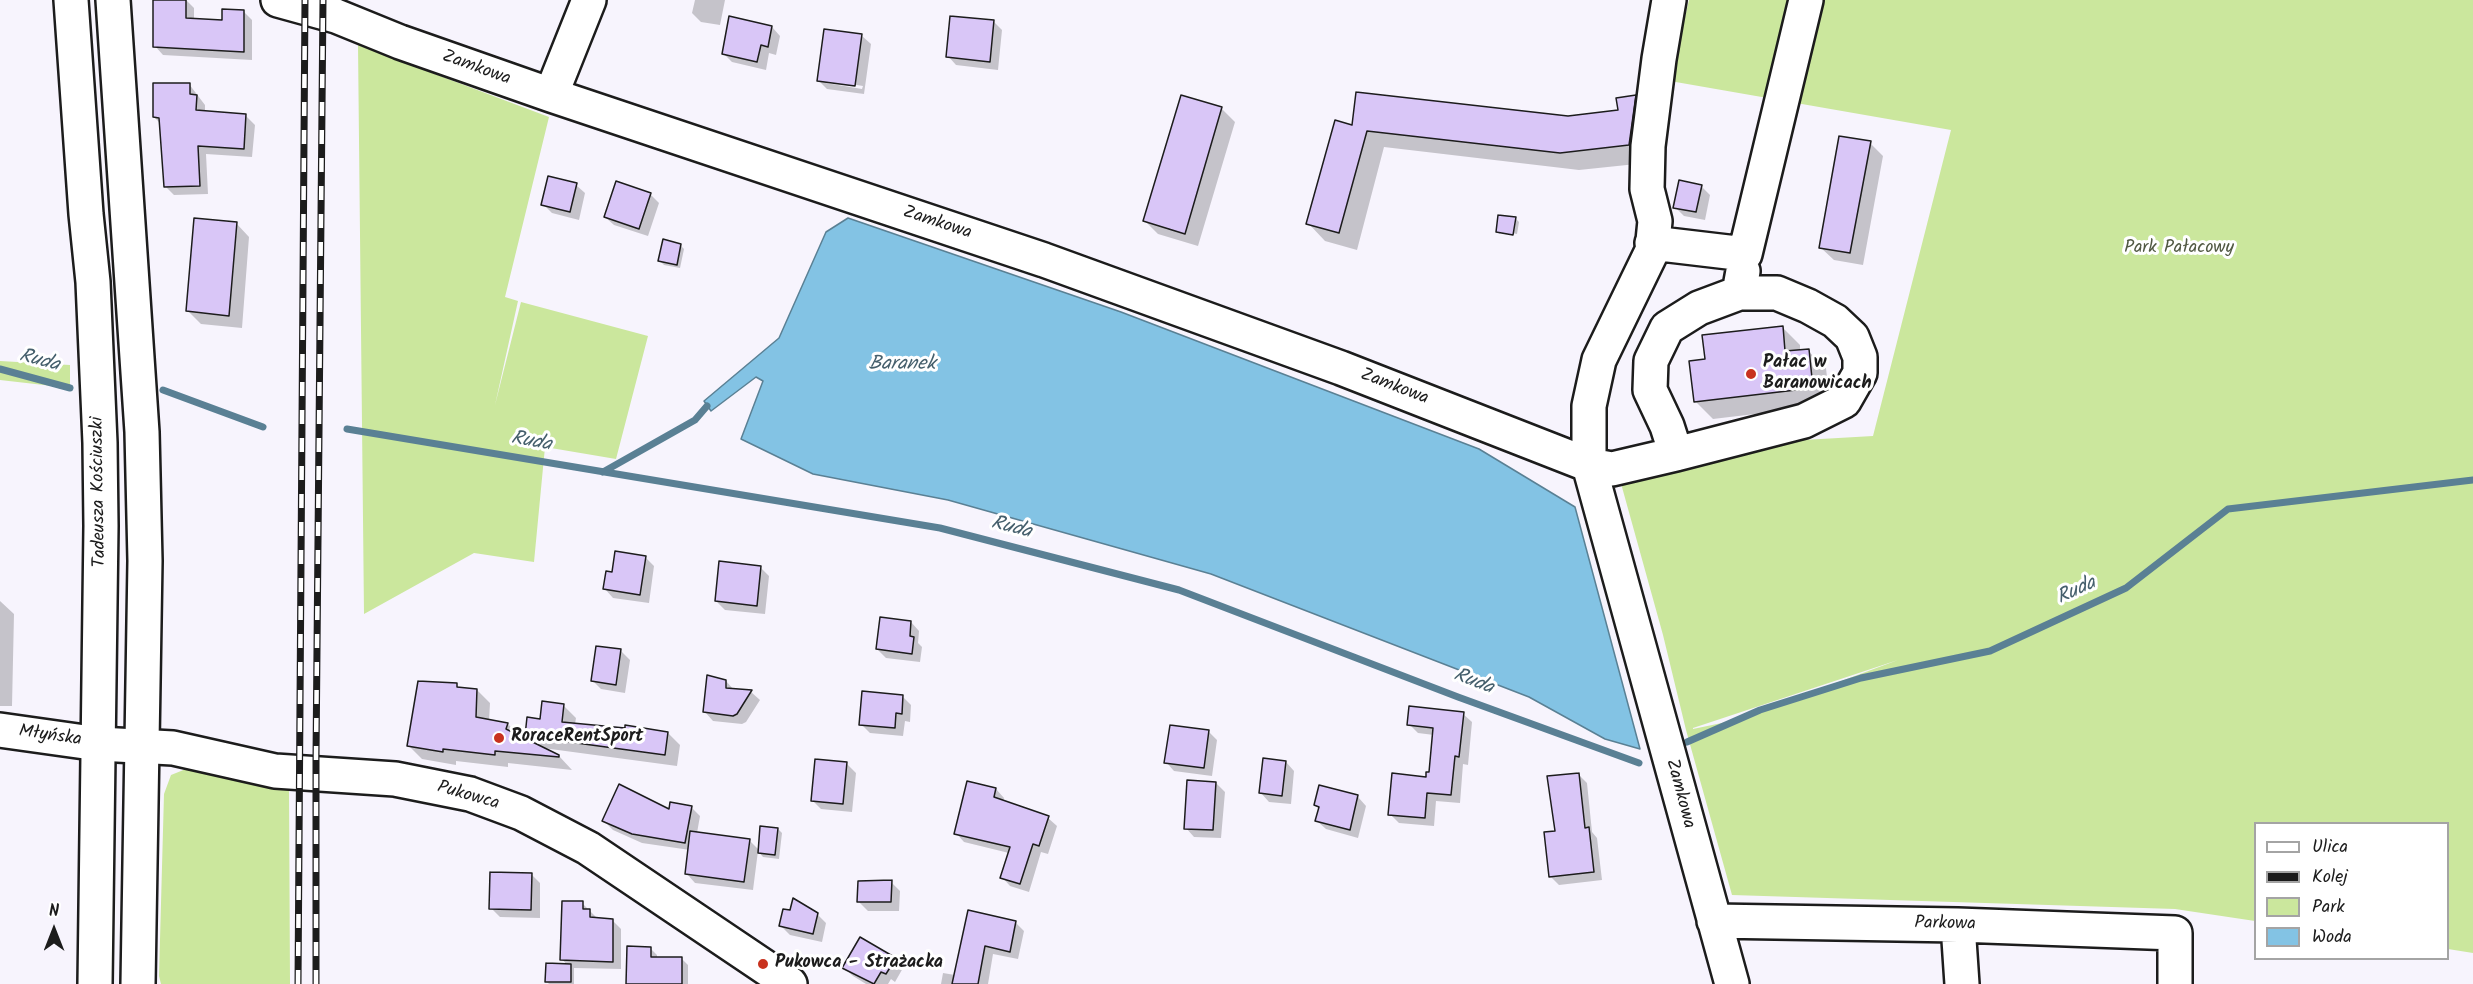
<!DOCTYPE html>
<meta charset="utf-8">
<style>
body{margin:0}
#map{position:relative;width:2473px;height:984px;overflow:hidden;background:#f7f4fd;font-family:Kalam,sans-serif}
canvas{display:block}
.legend{position:absolute;left:2254px;top:822px;width:195px;height:138px;box-sizing:border-box;background:#fff;border:2px solid #a4a4a4;margin:0;padding:8px 10px;list-style:none;font-size:18px;color:#1c1c1c}
.legend li{display:flex;align-items:center;gap:12px;height:30px}
.legend b{width:30px;border:2px solid #a4a4a4}
.north{position:absolute;left:24px;top:900px;width:60px;height:60px;-webkit-text-stroke:4px #fff;paint-order:stroke;rotate:0deg;font-size:16px;font-weight:700;line-height:24px;text-align:center;color:#1c1c1c}
.north::after{content:'';display:block;margin:auto;width:21px;height:27px;background:#1c1c1c;clip-path:polygon(50% 0,100% 100%,50% 72%,0 100%)}
</style>
<div id="map">
<canvas width="2473" height="984"></canvas>
<ul class="legend">
<li><b style="height:8px;background:#fff"></b>Ulica</li>
<li><b style="height:8px;background:#1c1c1c"></b>Kolej</li>
<li><b style="height:16px;background:#cbe79d"></b>Park</li>
<li><b style="height:16px;background:#83c3e4"></b>Woda</li>
</ul>
<div class="north">N</div>
</div>
<script>
const context = document.querySelector('canvas').getContext('2d');
context.lineJoin = 'round';
function fill(path, color) { context.fillStyle = color; context.fill(path, 'evenodd'); }
const poly = rows => new Path2D(rows.map(r => 'M' + r).join(''));
function strokePath(path, color, width, dash) { context.strokeStyle = color; context.lineWidth = width; context.lineCap = dash ? 'butt' : 'round'; context.setLineDash(dash || []); context.stroke(path); }
function drawText(font, color, halo, rows, align = 'center') {
  context.font = font + ' Kalam,sans-serif'; context.lineWidth = 6; context.setLineDash([]); context.textBaseline = 'middle'; context.strokeStyle = halo; context.fillStyle = color; for (const [text, x, y, turn = 0] of rows) {
    context.save(); context.translate(x, y); context.rotate((+turn || 0) * Math.PI / 180); context.textAlign = isNaN(turn) ? turn : align; if (halo) context.strokeText(text, 0, 0); context.fillText(text, 0, 0); context.restore();
  }
}
fill(poly([
 [1689,0,2473,0,2473,953,2448,949,2448,824,2256,824,2255,921,2175,909,1732,895,1686,730,1663,635,1612,451,1873,436,1951,130,1670,81],
 [1898,660,1736,720,1693,729,1693,728],
 [358,45,549,117,505,297,518,301,495,405,521,302,648,336,616,459,545,447,534,562,474,553,364,614],
 [0,361,70,365,70,388,0,380],
 [191,767,289,785,290,984,161,984,159,976,164,794,171,775]
]), '#cbe79d');
const water = poly([
 [848,218,1121,312,1479,449,1575,507,1640,749,1605,739,1529,697,1211,574,948,500,813,474,741,439,763,381,756,377,711,411,704,401,779,338,826,232,848,218]
]);
fill(water, '#83c3e4');
strokePath(water, '#5a8094', 1.5);
fill(poly([
 [155,0,186,0,194,8,194,20,223,21,244,12,252,20,252,60,163,55,155,46],
 [695,0,725,0,720,25,701,22,692,13],
 [994,22,1002,30,998,70,956,65,948,56],
 [772,27,780,36,776,55,769,53,766,70,732,62,723,53],
 [862,36,871,44,864,94,827,89,818,80],
 [826,80,863,86,862,89,826,83],
 [189,84,205,105,205,112,246,116,255,125,252,157,206,154,208,194,174,195,165,186,161,124,154,117],
 [1182,97,1222,109,1235,122,1198,246,1158,234,1145,221],
 [1635,97,1652,114,1646,163,1579,170,1384,147,1357,250,1325,241,1308,223,1353,127,1568,118,1619,112],
 [1870,143,1883,156,1863,265,1834,260,1820,247],
 [617,183,651,195,659,203,648,236,614,225,605,217],
 [576,185,585,193,579,220,552,213,543,204],
 [1701,186,1710,195,1705,220,1684,216,1675,207],
 [1515,218,1519,222,1517,234,1500,231,1500,234,1497,232],
 [236,223,249,237,242,328,201,324,187,310],
 [680,245,684,249,680,268,664,265,660,261],
 [1782,327,1800,345,1800,351,1808,351,1826,368,1830,405,1713,419,1695,401,1707,360],
 [645,557,654,566,649,603,613,598,605,589,613,573],
 [760,567,769,576,765,614,725,610,716,601],
 [0,601,14,614,12,706,0,706],
 [911,622,919,631,918,643,922,647,920,662,886,658,877,649],
 [621,651,630,660,625,693,601,689,592,680],
 [726,681,734,690,751,692,760,700,746,722,742,724,713,721,705,712],
 [456,684,461,689,477,690,490,703,489,721,508,724,521,738,537,745,527,735,541,720,564,706,576,718,575,724,668,733,680,745,677,766,543,748,559,756,572,770,508,763,508,767,456,761,456,765,422,759,409,746],
 [903,697,911,705,910,722,905,721,903,736,870,733,861,724],
 [1463,714,1472,722,1468,765,1463,764,1460,803,1436,801,1434,826,1399,823,1390,814,1430,774,1434,735,1418,733,1409,724],
 [1208,731,1217,740,1212,776,1174,771,1166,762],
 [1286,762,1294,771,1291,804,1269,802,1261,793],
 [847,764,856,773,852,812,821,809,812,800],
 [1578,774,1587,783,1592,832,1597,838,1602,880,1559,885,1550,876,1557,832],
 [1216,783,1225,792,1221,838,1194,837,1186,828],
 [1320,787,1358,797,1366,806,1358,838,1326,829,1317,821,1320,809,1316,805],
 [996,789,1004,798,1003,802,1048,818,1057,826,1048,854,1041,852,1029,892,1010,886,1002,877,1009,853,964,842,956,833],
 [691,807,700,816,697,833,749,840,759,850,778,829,782,833,779,859,763,857,758,851,753,890,695,883,687,874,690,850,642,843,613,830,604,821],
 [531,874,540,883,540,918,500,917,491,908],
 [891,882,900,891,899,911,868,911,859,902],
 [582,903,597,918,613,921,621,929,621,969,574,968,574,984,549,984,547,982,567,965,562,959],
 [969,912,1015,922,1024,931,1018,959,993,954,988,984,941,984,943,973,955,975],
 [817,914,826,923,822,942,790,935,781,926],
 [650,948,657,955,657,958,681,958,688,965,688,984,628,984],
 [895,959,903,968,895,982,891,979,888,984,866,984,853,976,844,968]
]), '#0003');
strokePath(poly([
 [0,369,70,388],
 [163,390,263,427],
 [347,429,940,528,1179,590,1458,697,1639,763],
 [603,472,695,420,707,406],
 [1687,742,1760,710,1861,678,1990,651,2126,588,2228,509,2473,480]
]), '#5a8094', 7);
const building = poly([
 [153,0,186,0,186,18,222,20,222,9,244,10,244,52,153,47,153,0],
 [729,16,772,26,768,47,761,45,757,62,722,54,729,16],
 [950,16,994,20,990,62,946,57,950,16],
 [824,29,862,34,855,86,817,81,824,29],
 [153,83,190,83,190,94,197,95,196,110,246,114,244,149,198,146,200,186,164,187,159,118,153,117,153,83],
 [1356,92,1568,116,1618,110,1616,98,1636,95,1629,145,1560,153,1367,131,1339,233,1306,224,1335,120,1352,125,1356,92],
 [1181,95,1222,107,1185,234,1143,221,1181,95],
 [1839,136,1871,141,1850,253,1819,248,1839,136],
 [548,176,577,183,570,212,541,205,548,176],
 [1679,180,1702,185,1696,212,1673,208,1679,180],
 [616,181,651,193,639,229,604,217,616,181],
 [1498,215,1516,217,1513,235,1496,232,1498,215],
 [194,218,237,222,229,316,186,311,194,218],
 [663,239,681,244,677,265,658,261,663,239],
 [1783,326,1785,351,1809,349,1813,388,1694,402,1689,361,1705,359,1702,335,1783,326],
 [615,551,646,556,640,595,603,589,606,571,612,572,615,551],
 [719,561,761,566,757,606,715,601,719,561],
 [880,617,911,621,910,636,914,637,912,654,876,649,880,617],
 [596,646,621,649,616,685,591,681,596,646],
 [707,675,726,680,726,688,752,690,737,714,733,716,703,712,707,675],
 [418,681,457,683,457,687,477,689,476,717,508,723,506,729,559,755,559,757,495,751,495,755,443,749,443,752,407,746,418,681],
 [862,691,903,695,902,714,896,713,895,728,859,725,862,691],
 [542,701,564,704,562,722,625,728,625,725,668,732,665,755,525,736,527,717,540,719,542,701],
 [1409,706,1464,712,1459,757,1455,756,1451,795,1427,793,1425,818,1388,815,1392,773,1426,777,1426,772,1429,772,1433,728,1407,725,1409,706],
 [1170,725,1209,730,1204,768,1164,763,1170,725],
 [1263,758,1286,761,1282,796,1259,793,1263,758],
 [815,759,847,762,843,804,811,801,815,759],
 [1579,773,1585,828,1589,827,1594,872,1549,877,1544,832,1555,831,1547,776,1579,773],
 [1187,780,1216,782,1213,830,1184,829,1187,780],
 [967,781,996,788,994,797,1049,816,1039,846,1033,844,1020,884,1000,878,1010,847,954,834,967,781],
 [619,784,669,809,670,802,692,806,685,843,632,834,602,821,619,784],
 [1319,785,1358,795,1350,830,1315,821,1319,807,1314,805,1319,785],
 [760,826,778,828,775,855,758,853,760,826],
 [690,831,750,839,744,882,685,874,690,831],
 [490,872,532,873,531,910,489,909,490,872],
 [892,880,891,902,857,902,858,881,892,880],
 [793,898,818,913,813,934,779,926,783,909,790,910,793,898],
 [562,901,583,901,583,909,590,909,590,917,613,919,613,962,560,960,562,901],
 [968,910,1016,921,1010,952,985,946,978,984,952,984,968,910],
 [860,937,896,958,886,974,881,972,874,984,842,968,860,937],
 [627,946,651,947,651,957,682,957,682,984,626,984,627,946],
 [546,963,571,964,571,982,545,982,546,963]
]);
fill(building, '#d9c6f7');
strokePath(building, '#1c1c1c', 1.5);
const minor = poly([
 [278,0,336,16,400,42,551,95,1044,260,1341,368,1589,465,1612,469,1676,454,1804,421,1844,401,1860,373,1860,357,1852,337,1835,321,1808,306,1777,293,1739,293],
 [1669,0,1659,59,1648,146,1647,189,1655,221,1652,251,1599,360,1589,406,1589,465,1732,984],
 [551,95,589,0],
 [1652,243,1745,254,1806,0],
 [1676,454,1667,426,1650,390,1651,361,1667,328,1699,308,1739,293,1743,271],
 [0,730,99,744,173,748,275,771,395,779,470,794,521,813,588,848,790,984],
 [1714,921,1958,925,2175,933,2175,984],
 [1958,925,1962,984]
]);
const major = poly([
 [71,0,86,214,93,282,100,443,101,526,95,984],
 [113,0,142,432,145,561,138,984]
]);
strokePath(minor, '#1c1c1c', 38);
strokePath(major, '#1c1c1c', 38);
strokePath(minor, '#fff', 33);
strokePath(major, '#fff', 33);
const rail = poly([
 [298,984,305,0],
 [316,984,316,756,323,0]
]);
strokePath(rail, '#1c1c1c', 7);
strokePath(rail, '#fff', 4.5, [14]);
for (const [x, y, r, color] of [
 [1751,374,6,"#c8321e"],
 [499,738,6,"#c8321e"],
 [763,964,6,"#c8321e"]
]) { const dot = new Path2D(); dot.arc(x, y, r, 0, 2 * Math.PI); context.fillStyle = color; context.fill(dot); strokePath(dot, '#fff', 2); }
drawText('18px', '#1c1c1c', '#fff', [
 ["Zamkowa",476,69,20],
 ["Zamkowa",937,224,18],
 ["Zamkowa",1394,388,21],
 ["Tadeusza Kościuszki",100,492,-91],
 ["Młyńska",50,737,8],
 ["Zamkowa",1679,794,75],
 ["Pukowca",468,797,16],
 ["Parkowa",1945,925,1]
]);
drawText('18px', '#515943', '#fff', [
 ["Park Pałacowy",2179,249]
]);
drawText('bold 18px', '#1c1c1c', '#fff', [
 ["Pałac w",1763,364],
 ["Baranowicach",1763,385],
 ["RoraceRentSport",511,738],
 ["Pukowca - Strażacka",775,964]
], 'left');
drawText('italic 20px', '#455f6c', '#fff', [
 ["Ruda",39,362,15],
 ["Baranek",902,366],
 ["Ruda",531,443,10],
 ["Ruda",1011,529,14],
 ["Ruda",2077,592,-25],
 ["Ruda",1473,683,21]
]);
</script>
